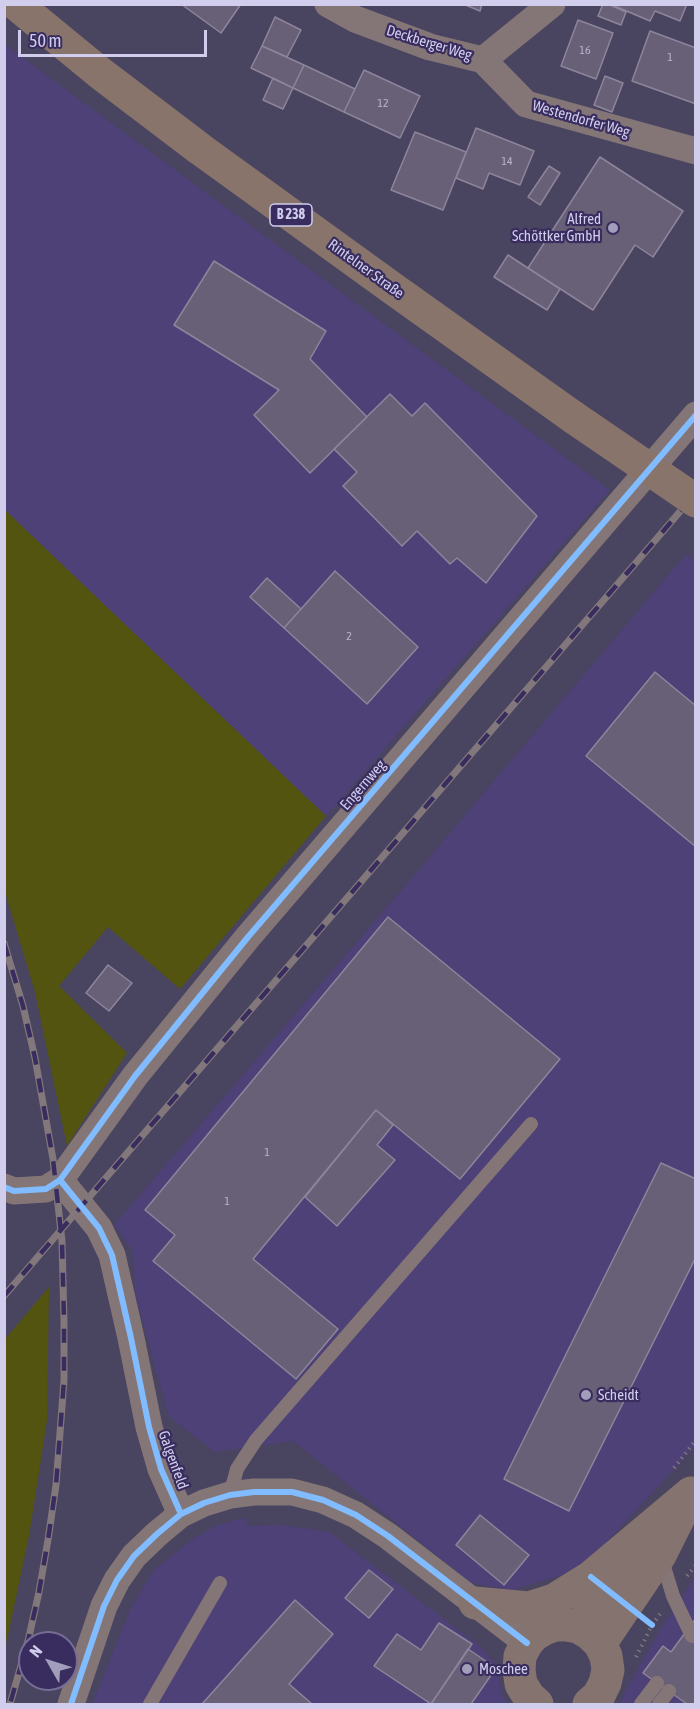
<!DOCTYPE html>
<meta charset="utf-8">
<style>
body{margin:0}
#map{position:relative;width:700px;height:1709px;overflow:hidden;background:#49445f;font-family:"Asap Condensed",sans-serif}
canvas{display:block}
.frame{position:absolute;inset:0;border:6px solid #d1cdec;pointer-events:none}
.north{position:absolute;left:18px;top:1631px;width:60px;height:60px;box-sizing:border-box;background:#392d5f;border:2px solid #766d97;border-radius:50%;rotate:309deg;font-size:16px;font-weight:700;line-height:24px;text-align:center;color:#d1cdec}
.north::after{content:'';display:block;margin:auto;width:21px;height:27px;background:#a19dbb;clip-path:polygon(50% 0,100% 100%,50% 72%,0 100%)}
.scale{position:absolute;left:18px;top:30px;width:189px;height:27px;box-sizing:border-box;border:3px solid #d1cdec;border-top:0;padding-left:8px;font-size:18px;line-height:21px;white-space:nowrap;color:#d1cdec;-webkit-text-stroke:4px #392d5f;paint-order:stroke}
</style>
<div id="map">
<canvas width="700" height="1709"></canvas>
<div class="frame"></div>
<div class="north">N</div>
<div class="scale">50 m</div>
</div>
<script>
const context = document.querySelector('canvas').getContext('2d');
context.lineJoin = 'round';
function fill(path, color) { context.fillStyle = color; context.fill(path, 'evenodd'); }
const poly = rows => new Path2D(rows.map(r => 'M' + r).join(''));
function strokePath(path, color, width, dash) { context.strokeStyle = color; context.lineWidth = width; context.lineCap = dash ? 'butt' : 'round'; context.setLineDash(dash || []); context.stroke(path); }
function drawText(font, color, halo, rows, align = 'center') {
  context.font = font + ' "Asap Condensed",sans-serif'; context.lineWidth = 4.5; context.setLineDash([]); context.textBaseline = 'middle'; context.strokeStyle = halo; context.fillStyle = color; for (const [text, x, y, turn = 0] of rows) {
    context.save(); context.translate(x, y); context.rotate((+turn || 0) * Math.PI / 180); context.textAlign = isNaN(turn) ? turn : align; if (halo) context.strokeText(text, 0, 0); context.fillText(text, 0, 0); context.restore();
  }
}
fill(poly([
 [4,44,610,490,326,816,5,510],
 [686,554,695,561,695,1446,597,1553,563,1575,511,1590,471,1583,293,1441,215,1452,169,1417,136,1297,132,1250,114,1225,405,886],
 [245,1517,248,1526,282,1525,329,1532,481,1647,498,1667,501,1693,508,1704,92,1704,131,1608,154,1570,190,1541,215,1526],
 [695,1577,695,1704,620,1704,626,1690,659,1631]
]), '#4d4177');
fill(poly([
 [5,510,326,816,180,989,108,927,59,986,127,1053,67,1146,35,992,5,892],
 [49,1287,47,1420,29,1536,5,1649,5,1339]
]), '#53540f');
const building = poly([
 [181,4,241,4,221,33,181,4],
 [463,4,482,4,480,11,463,4],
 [603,4,608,4,626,12,621,25,598,16,603,4],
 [610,4,687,4,680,21,655,11,650,21,610,4],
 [275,17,301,30,287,57,262,46,275,17],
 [578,20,613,33,596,79,561,66,578,20],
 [650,31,696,48,696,104,632,81,650,31],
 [262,46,304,65,293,88,251,68,262,46],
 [304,65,355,89,344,112,293,88,304,65],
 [364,70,420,96,400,138,344,112,364,70],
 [605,76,623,83,612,112,594,105,605,76],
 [273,78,293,88,283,109,263,100,273,78],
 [476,128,534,151,520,185,489,173,483,189,456,178,476,128],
 [415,132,466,152,443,210,391,190,415,132],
 [600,157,683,211,653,257,635,245,593,310,528,268,600,157],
 [549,166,560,173,540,205,528,197,549,166],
 [508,255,560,289,547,310,494,277,508,255],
 [214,261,326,331,310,359,367,417,310,473,254,415,279,390,174,325,214,261],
 [390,394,412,416,425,403,537,516,486,583,457,558,450,564,417,531,402,546,343,486,357,472,334,449,390,394],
 [335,571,418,647,367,704,284,628,335,571],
 [267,578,301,609,284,628,250,597,267,578],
 [655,672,696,706,696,847,586,756,655,672],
 [388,917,560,1059,460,1179,376,1110,253,1259,338,1329,296,1379,153,1261,175,1235,145,1210,388,917],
 [108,965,132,983,109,1011,86,993,108,965],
 [376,1110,393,1125,377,1145,395,1160,337,1226,305,1197,376,1110],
 [661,1163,696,1179,696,1257,569,1511,504,1479,661,1163],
 [480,1515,529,1555,504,1585,456,1545,480,1515],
 [369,1570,393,1589,369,1618,345,1598,369,1570],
 [295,1600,333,1634,289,1684,312,1704,202,1704,295,1600],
 [696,1618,696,1704,687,1704,643,1673,663,1646,671,1652,696,1618],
 [439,1623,472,1644,431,1704,374,1666,397,1634,421,1650,439,1623],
 [468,1649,496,1668,471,1704,431,1704,468,1649]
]);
fill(building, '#686076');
strokePath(building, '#8e859c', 1.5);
strokePath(poly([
 [674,1468,696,1440],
 [687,1576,696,1565],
 [636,1657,652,1625,660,1614]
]), '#7e757c', 4, [1.5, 4.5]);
strokePath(poly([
 [230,1495,237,1469,256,1440,531,1124],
 [661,1557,673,1596,692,1636],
 [150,1704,220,1583],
 [641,1704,657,1683],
 [659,1704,669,1691]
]), '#847677', 14);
strokePath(poly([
 [328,4,355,19,430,47,483,60,552,4],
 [483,60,526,104,696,151],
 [60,1180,99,1228,112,1255,131,1338,149,1427,161,1469,181,1514],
 [4,1187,14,1191,46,1189,60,1180,135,1076,248,937,696,415],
 [71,1704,104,1606,117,1580,134,1556,157,1534,181,1514,204,1503,230,1495,254,1492,292,1492,323,1500,356,1515,388,1536,527,1643]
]), '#847677', 27);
strokePath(poly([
 [475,1603,529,1608,554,1600,591,1577,691,1493],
 [578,1627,631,1564],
 [600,1644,660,1555,685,1505],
 [537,1704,529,1697,521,1684,519,1670,520,1656,527,1643,534,1635,544,1629,555,1625,566,1625,578,1627,590,1634,600,1644,606,1656,608,1670,605,1683,599,1695,589,1704]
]), '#85736f', 33);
strokePath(poly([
 [16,4,100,73,200,149,392,288,573,417]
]), '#89746b', 33);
const rail = poly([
 [4,943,23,1006,35,1058,53,1159,62,1241,64,1321,64,1380,60,1433,56,1485,48,1540,39,1592,28,1641,10,1704],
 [4,1296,696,493]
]);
strokePath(rail, '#82787b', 7);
strokePath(rail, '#392d5f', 4.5, [14]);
strokePath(poly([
 [573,417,696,501]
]), '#89746b', 33);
strokePath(poly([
 [60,1180,99,1228,112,1255,131,1338,149,1427,161,1469,181,1514],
 [4,1187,14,1191,46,1189,60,1180,135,1076,248,937,696,415],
 [591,1577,652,1625],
 [71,1704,104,1606,117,1580,134,1556,157,1534,181,1514,204,1503,230,1495,254,1492,292,1492,323,1500,356,1515,388,1536,527,1643]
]), '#80bcff', 6);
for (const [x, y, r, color] of [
 [613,228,6,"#a19dbb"],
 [586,1395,6,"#a19dbb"],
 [467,1669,6,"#a19dbb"]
]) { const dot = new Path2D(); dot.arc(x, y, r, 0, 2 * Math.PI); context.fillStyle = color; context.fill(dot); strokePath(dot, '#392d5f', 2); }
drawText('12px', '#b7b2ce', null, [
 ["16",585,50],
 ["1",670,57],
 ["12",383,103],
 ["14",507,161],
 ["2",349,636],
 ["1",267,1152],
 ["1",227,1201]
]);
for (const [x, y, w] of [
 [291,215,42]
]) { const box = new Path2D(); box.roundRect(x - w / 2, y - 11, w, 22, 4.5); context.fillStyle = '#392d5f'; context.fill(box); strokePath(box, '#d1cdec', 1.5); }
drawText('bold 14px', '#d1cdec', null, [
 ["B 238",291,215]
]);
drawText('15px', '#d1cdec', '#392d5f', [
 ["Deckberger Weg",429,43,17],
 ["Westendorfer Weg",581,119,16],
 ["Rintelner Straße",366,269,36],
 ["Engernweg",363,785,-49],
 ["Galgenfeld",173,1460,70]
]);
drawText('15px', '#d1cdec', '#392d5f', [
 ["Alfred",601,219,"right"],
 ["Schöttker GmbH",601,236,"right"],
 ["Scheidt",598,1395],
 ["Moschee",479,1669]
], 'left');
</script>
